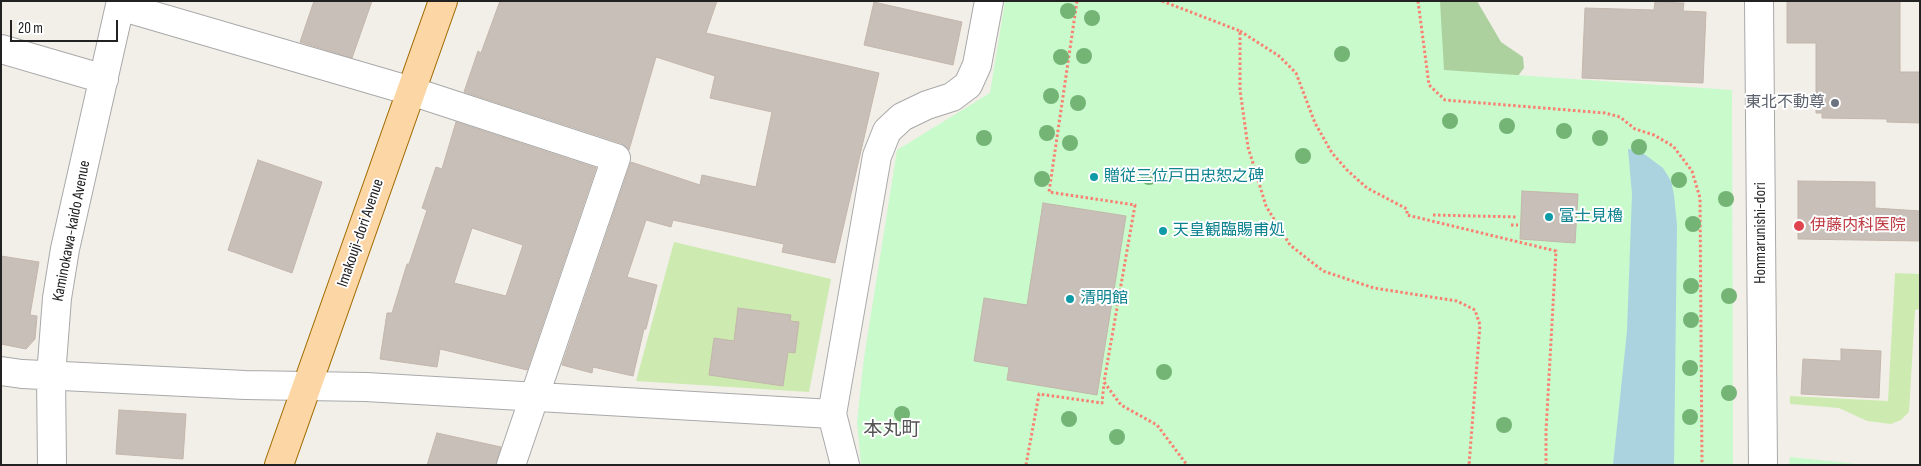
<!DOCTYPE html>
<meta charset="utf-8">
<style>
body{margin:0}
#map{position:relative;width:1921px;height:466px;overflow:hidden;background:#f2efe9;font-family:"Sofia Sans Condensed",sans-serif}
canvas{display:block}
.frame{position:absolute;inset:0;border:2px solid #222;pointer-events:none}
.scale{position:absolute;left:10px;top:20px;width:108px;height:22px;box-sizing:border-box;border:2px solid #222;border-top:0;padding-left:6px;font-size:15px;line-height:18px;white-space:nowrap;color:#222;-webkit-text-stroke:4px #fff;paint-order:stroke}
</style>
<div id="map">
<canvas width="1921" height="466"></canvas>
<div class="frame"></div>
<div class="scale">20 m</div>
</div>
<script>
const context = document.querySelector('canvas').getContext('2d');
context.lineJoin = 'round';
function fill(path, color) { context.fillStyle = color; context.fill(path, 'evenodd'); }
const poly = rows => new Path2D(rows.map(r => 'M' + r).join(''));
function strokePath(path, color, width, dash) { context.strokeStyle = color; context.lineWidth = width; context.lineCap = dash ? 'butt' : 'round'; context.setLineDash(dash || []); context.stroke(path); }
function drawText(font, color, halo, rows, align = 'center') {
  context.font = font + ' "Sofia Sans Condensed","Noto Sans JP",sans-serif'; context.lineWidth = 4; context.setLineDash([]); context.textBaseline = 'middle'; context.strokeStyle = halo; context.fillStyle = color; for (const [text, x, y, turn = 0] of rows) {
    context.save(); context.translate(x, y); context.rotate((+turn || 0) * Math.PI / 180); context.textAlign = isNaN(turn) ? turn : align; if (halo) context.strokeText(text, 0, 0); context.fillText(text, 0, 0); context.restore();
  }
}
fill(poly([
 [674,242,831,279,809,392,636,381],
 [1895,273,1920,274,1920,309,1915,310,1909,412,1901,420,1891,424,1867,421,1839,408,1790,404,1790,396,1888,401]
]), '#cdebb0');
fill(poly([
 [1426,1,1477,1,1501,42,1523,57,1524,68,1508,89,1456,87,1429,57]
]), '#add19e');
fill(poly([
 [1005,1,1440,1,1444,70,1732,90,1733,465,861,465,857,422,864,358,897,150,990,93],
 [1790,457,1866,465,1789,465]
]), '#c8facc');
fill(poly([
 [1628,149,1640,151,1663,168,1671,181,1674,195,1677,225,1674,465,1613,465,1627,331,1632,194]
]), '#aad3df');
const building = poly([
 [314,1,372,1,352,58,300,42,314,1],
 [500,1,717,1,706,33,879,73,835,263,782,252,784,244,673,220,671,227,646,220,627,277,657,285,646,329,644,329,633,376,593,367,592,373,562,365,631,162,700,185,702,175,756,187,772,112,710,98,715,76,656,57,629,150,621,143,464,92,478,51,481,53,500,1],
 [1787,1,1900,1,1900,72,1920,72,1920,123,1887,122,1887,119,1822,118,1822,113,1816,113,1816,43,1787,43,1787,1],
 [874,2,962,22,953,65,864,45,874,2],
 [1655,2,1684,3,1683,11,1706,12,1703,83,1582,78,1585,8,1654,10,1655,2],
 [456,122,596,168,527,370,440,349,437,367,380,359,387,313,392,313,407,264,409,264,427,210,422,208,436,167,442,169,456,122],
 [472,228,523,245,506,296,454,283,472,228],
 [258,160,322,182,292,273,228,250,258,160],
 [1798,181,1875,182,1875,208,1920,211,1920,241,1798,239,1798,181],
 [1522,191,1578,194,1575,243,1520,239,1522,191],
 [1043,203,1126,216,1097,395,1007,380,1009,367,974,361,984,298,1027,305,1043,203],
 [1,256,39,262,30,315,37,316,35,339,26,349,1,344,1,256],
 [738,308,791,315,790,321,799,322,795,353,788,352,783,386,709,375,714,338,734,341,738,308],
 [1841,349,1881,351,1879,398,1801,394,1803,359,1841,361,1841,349],
 [119,410,186,414,183,459,116,454,119,410],
 [437,433,501,447,496,465,427,465,437,433]
]);
fill(building, '#c7bfb8');
strokePath(building, '#c4b6ab', 1);
const minor = poly([
 [1759,1,1763,465],
 [120,6,411,91,616,158,511,465],
 [1,49,104,79],
 [1,371,22,374,245,385,366,387,832,414],
 [52,465,51,376,57,298,65,249,121,1],
 [845,465,832,414,877,156,887,131,902,117,927,105,952,97,968,85,977,65,989,1]
]);
const major = poly([
 [279,465,443,1]
]);
strokePath(minor, '#a9a9a9', 30);
strokePath(major, '#a06b00', 30);
strokePath(poly([
 [1077,1,1049,192,1135,205,1104,382,1121,405,1157,425,1187,465],
 [1162,1,1240,31,1240,90,1248,147,1266,206,1290,245,1323,271,1374,288,1457,301,1475,310,1480,325,1469,465],
 [1418,1,1429,85,1445,100,1605,113,1620,117,1635,129,1654,135,1673,146,1692,171,1700,198,1702,465],
 [1240,31,1279,56,1296,73,1315,123,1332,153,1347,170,1367,188,1407,209,1407,215,1556,251,1546,431,1546,465],
 [1433,215,1517,217],
 [1511,225,1518,225],
 [1026,465,1039,394,1102,403,1104,383]
]), '#fa8072', 3, [2.5, 2.5]);
strokePath(minor, '#fff', 28);
strokePath(major, '#fcd6a4', 28);
context.fillStyle = '#74b475';
for (const [x, y] of [
 [1068,11],
 [1092,18],
 [1342,54],
 [1084,56],
 [1061,57],
 [1051,96],
 [1078,103],
 [1450,121],
 [1507,126],
 [1564,131],
 [1047,133],
 [984,138],
 [1600,138],
 [1070,143],
 [1639,147],
 [1303,156],
 [1149,177],
 [1042,179],
 [1679,180],
 [1726,199],
 [1693,224],
 [1691,286],
 [1729,296],
 [1691,320],
 [1690,368],
 [1164,372],
 [1729,393],
 [902,414],
 [1690,417],
 [1069,419],
 [1504,425],
 [1117,437]
]) { context.beginPath(); context.arc(x, y, 8, 0, 2 * Math.PI); context.fill(); }
for (const [x, y, r, color] of [
 [1835,103,5,"#6b7280"],
 [1094,177,5,"#0f9aa8"],
 [1549,217,5,"#0f9aa8"],
 [1799,226,6,"#e0444e"],
 [1163,231,5,"#0f9aa8"],
 [1070,299,5,"#0f9aa8"]
]) { const dot = new Path2D(); dot.arc(x, y, r, 0, 2 * Math.PI); context.fillStyle = color; context.fill(dot); strokePath(dot, '#fff', 2); }
drawText('16px', '#5b616d', '#fff', [
 ["東北不動尊",1825,103]
], 'right');
drawText('16px', '#0d838f', '#fff', [
 ["贈従三位戸田忠恕之碑",1104,177],
 ["富士見櫓",1559,217],
 ["天皇観臨賜甫処",1173,231],
 ["清明館",1080,299]
], 'left');
drawText('16px', '#be3a42', '#fff', [
 ["伊藤内科医院",1810,226]
], 'left');
drawText('16px', '#222', '#fff', [
 ["Kaminokawa-kaido Avenue",72,231,-79],
 ["Imakouji-dori Avenue",361,233,-71],
 ["Honmarunishi-dori",1761,233,-90]
]);
drawText('19px', '#555', '#fff', [
 ["本丸町",892,430]
]);
</script>
